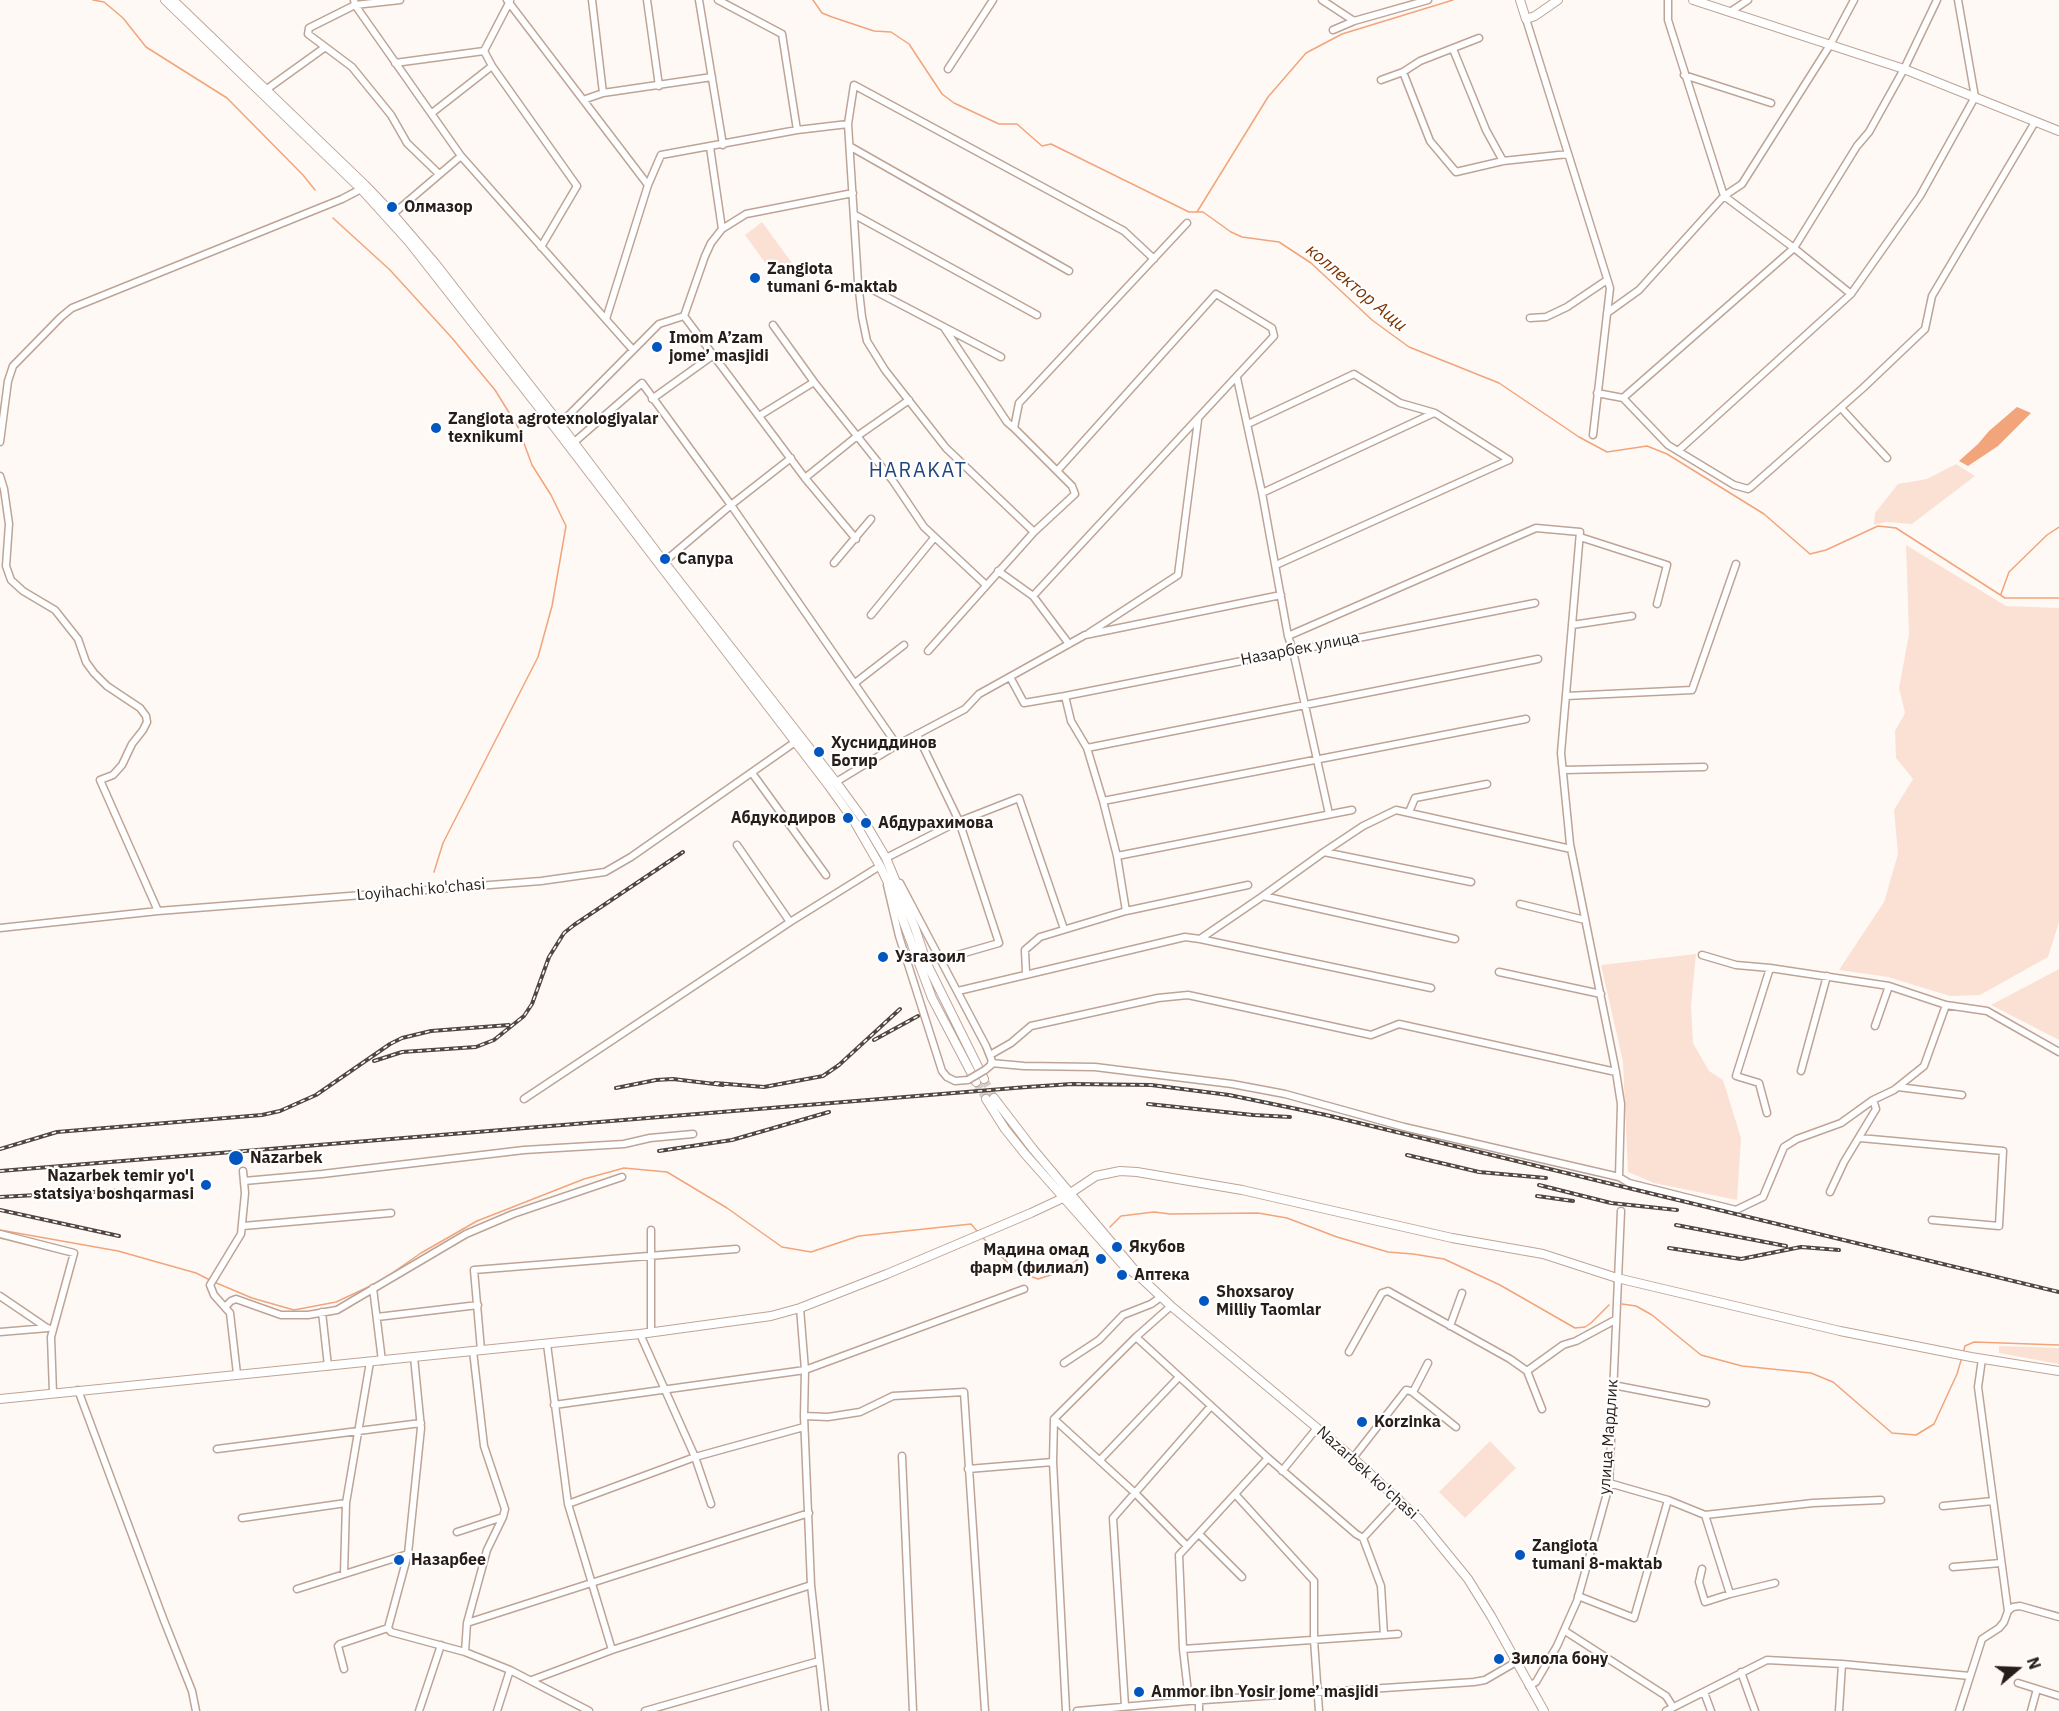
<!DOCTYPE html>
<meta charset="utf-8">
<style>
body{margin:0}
#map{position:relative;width:2059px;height:1711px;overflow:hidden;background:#fff9f6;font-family:"IBM Plex Sans",sans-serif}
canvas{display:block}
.north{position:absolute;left:1987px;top:1639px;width:60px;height:60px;-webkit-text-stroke:4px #fff;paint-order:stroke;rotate:71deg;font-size:16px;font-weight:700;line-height:24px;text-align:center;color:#281e19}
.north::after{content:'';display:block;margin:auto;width:21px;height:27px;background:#281e19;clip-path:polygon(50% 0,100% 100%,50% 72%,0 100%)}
</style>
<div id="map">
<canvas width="2059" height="1711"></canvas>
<div class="north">N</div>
</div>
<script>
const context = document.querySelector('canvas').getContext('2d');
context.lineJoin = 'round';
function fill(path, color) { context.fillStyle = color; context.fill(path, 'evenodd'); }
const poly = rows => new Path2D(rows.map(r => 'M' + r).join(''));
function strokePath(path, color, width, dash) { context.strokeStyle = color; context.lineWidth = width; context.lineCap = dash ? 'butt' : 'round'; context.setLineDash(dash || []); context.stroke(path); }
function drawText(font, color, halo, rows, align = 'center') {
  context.font = font + ' "IBM Plex Sans",sans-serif'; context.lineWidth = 4.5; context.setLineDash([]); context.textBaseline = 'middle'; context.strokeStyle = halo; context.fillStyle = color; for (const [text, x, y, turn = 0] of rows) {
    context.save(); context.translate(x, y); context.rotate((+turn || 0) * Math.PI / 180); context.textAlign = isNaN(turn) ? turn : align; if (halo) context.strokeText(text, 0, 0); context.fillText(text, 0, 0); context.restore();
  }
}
fill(poly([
 [762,222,792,263,774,275,745,235],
 [1956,464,1975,476,1912,524,1886,522,1874,525,1875,513,1898,484,1927,479],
 [1906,545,2006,606,2059,608,2059,922,2048,957,1980,995,1950,996,1888,977,1839,970,1884,902,1898,854,1894,810,1913,779,1896,758,1895,731,1905,713,1899,688,1909,634],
 [1696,954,1691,1006,1693,1043,1709,1071,1723,1080,1741,1138,1737,1200,1654,1183,1628,1172,1623,1062,1601,965],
 [2059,969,2059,1040,1991,1005],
 [1999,1346,2059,1348,2059,1364,1999,1353],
 [1490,1441,1516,1468,1465,1518,1439,1492]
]), '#fbe1d4');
fill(poly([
 [2017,407,2031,413,1998,446,1968,466,1959,461,1978,444,1989,431]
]), '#f2a47a');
strokePath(poly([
 [93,0,104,2,123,18,146,47,227,98,303,175,315,190],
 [813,0,822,13,832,17,874,31,891,32,909,44,942,94,954,103,999,124,1017,124,1042,146,1051,144,1189,212,1203,212,1231,232,1242,237,1279,242,1311,263,1372,320,1409,347,1499,383,1579,437,1607,452,1647,446,1667,454,1764,514,1810,554,1826,550,1878,526,1896,528,2005,598,2059,598],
 [1197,212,1268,97,1306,53,1342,34,1453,0],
 [333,218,390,270,452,338,495,390,518,427,532,465,551,495,566,526,552,606,538,657,443,843,434,872],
 [2001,594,2009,572,2047,535,2059,527],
 [1110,1227,1121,1216,1154,1212,1170,1214,1258,1213,1287,1218,1337,1237,1388,1252,1413,1254,1444,1259,1500,1285,1575,1328,1585,1327,1591,1323,1609,1305],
 [0,1230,118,1251,196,1273,210,1280],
 [982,1237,1016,1271,1038,1279,1063,1271,1087,1252],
 [388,1276,421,1253,477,1221,584,1179,624,1168,667,1172,727,1208,782,1247,811,1252,859,1236,971,1224,977,1231],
 [214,1282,252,1298,294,1310,336,1302,379,1282],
 [1622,1304,1636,1306,1652,1315,1701,1355,1742,1366,1811,1373,1833,1382,1892,1433,1916,1435,1934,1424,1957,1374,1962,1357],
 [1963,1353,1965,1346,1974,1342,2059,1345]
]), '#f2a47a', 1.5);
strokePath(poly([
 [984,1079,994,1098],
 [976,1082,986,1099]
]), '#d4cdca', 8, [8, 4]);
const minor = poly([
 [354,0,355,5,461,156,633,350],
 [400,0,355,5,309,28,308,34,352,67,391,115,407,143,439,174],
 [507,0,648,185],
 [592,0,603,93],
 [647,0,659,86],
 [699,0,723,145],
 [718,0,782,34,797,130],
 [1322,0,1354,21],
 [1668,0,1668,20,1724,196,1794,248,1851,294],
 [1730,12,1748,0],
 [1526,19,1610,288,1593,435],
 [1333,30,1354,21,1428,0],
 [1453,49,1486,130,1503,161],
 [484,51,492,66,577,186,541,247],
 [484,51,510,1],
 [395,63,484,51],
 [948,69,993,0],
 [1403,72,1430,141,1456,172,1503,161,1568,154],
 [1684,75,1771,103],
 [1381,80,1403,72,1420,61,1479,38],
 [267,89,324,48],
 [583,100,603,93,712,77],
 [432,113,492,66],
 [710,147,722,229],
 [851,147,1069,271],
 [393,214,461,156],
 [855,215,1037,315],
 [858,282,1001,357],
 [1607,313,1639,290,1724,196,1742,184,1830,45,1854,0],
 [684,316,805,478,856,539],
 [684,316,705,256,711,243,722,229,746,214,853,193],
 [1530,318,1546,317,1567,307,1607,280],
 [606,319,648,185,661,155,797,130,848,124],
 [773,325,814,382,893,481,924,527,986,585],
 [945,329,1007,422,1014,428],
 [1237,378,1262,493,1288,636,1293,651,1329,814],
 [1597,393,1623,398,1668,445,1734,485,1748,489,1751,487,1863,388,1925,329,1932,296,2035,122],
 [1623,398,1794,248,1857,146,1869,132,1904,69,1937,0],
 [652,399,712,356],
 [1841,408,1887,458],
 [759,416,814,382],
 [1248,424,1354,374,1400,403,1435,413,1509,460],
 [558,426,659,324,684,316],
 [0,442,8,381,13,366,61,317,72,308,342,199,361,189],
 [571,445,642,383,731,505,897,745],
 [1679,450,1851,294,1920,196,1975,97,1958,0],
 [0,476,4,489,9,524,6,566,11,580,23,591,55,610,78,639,86,662,94,673,107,686,140,708,146,716,147,722,143,730,132,744,122,765,113,775,100,780,158,911],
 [805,478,856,437,909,400],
 [1262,493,1434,413],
 [1034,532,946,448,885,370,867,341,862,317,858,282,848,124,854,85,1124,231,1154,259],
 [1580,537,1667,565,1657,604],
 [664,562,731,505,791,458],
 [834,563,871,519],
 [1276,565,1509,460],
 [998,571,1033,596,1069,644],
 [1033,596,1274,336,1272,328,1216,294,1057,471],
 [871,615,934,538],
 [1572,625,1632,616],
 [1089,633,1178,575,1198,420],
 [1288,636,1536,528,1580,532,1561,753,1570,844,1616,1072,1621,1104,1619,1177],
 [928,651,1034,532,1075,494,1072,486,1014,428,1019,403,1187,223],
 [1010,677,1024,703,1065,696,1071,721,1087,748,1103,801,1117,856,1126,911],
 [855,683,904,645],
 [1065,696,1535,603],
 [1566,696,1692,690,1736,564],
 [917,734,959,821,999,943,940,960],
 [1087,748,1538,659],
 [1563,770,1704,767],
 [752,773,826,875],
 [836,782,897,745,965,709,979,694,1085,635,1281,595],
 [1103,801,1526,719],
 [1409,812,1415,798,1487,784],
 [737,845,790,922],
 [1324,852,1471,882],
 [1117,856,1352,810],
 [886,858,955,823,1019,798,1064,929],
 [900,883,986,1046,992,1061,991,1065,985,1070],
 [887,885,899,936,942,1071,947,1077,955,1081,968,1080],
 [1263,896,1455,939],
 [1520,904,1585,920],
 [0,928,158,911,541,881,605,872,631,857,798,740],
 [1200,939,1263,896,1324,852,1363,826,1396,810,1571,849],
 [1702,955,1736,965,1770,968,1889,986,1946,1005,1987,1011,2059,1052],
 [1499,972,1601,994],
 [1026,973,1025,950,1040,937,1126,911,1248,885],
 [958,991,1185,937,1200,939,1431,988],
 [1875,1026,1889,986],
 [990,1055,1011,1043,1031,1026,1158,998,1188,995,1371,1035,1399,1024,1616,1072],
 [991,1063,1024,1066,1095,1067,1232,1084,1285,1094,1404,1127,1619,1177,1629,1183,1736,1210,1763,1197,1784,1147,1797,1139,1841,1123,1873,1100,1894,1090,1924,1066,1946,1005],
 [1801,1071,1827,976],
 [1898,1087,1962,1095],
 [524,1099,790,922,880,866],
 [1767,1113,1759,1083,1736,1076,1770,968],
 [1860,1138,2003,1151,1999,1226,1932,1220],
 [244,1181,322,1174,524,1150,624,1144,650,1138,693,1134],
 [1830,1192,1844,1162,1876,1109,1873,1100],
 [243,1226,391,1213],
 [0,1234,74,1253,51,1337,53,1393],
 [373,1288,382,1361],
 [0,1296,47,1328],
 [225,1307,231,1301,236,1299,281,1315,308,1315,337,1310,466,1234,513,1214,622,1177],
 [800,1308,805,1370,804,1416,811,1585,825,1711],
 [322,1312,328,1366],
 [377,1317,478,1305],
 [1450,1326,1462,1293],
 [0,1332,48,1328],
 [651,1332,651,1230],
 [640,1334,695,1457,711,1504],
 [1136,1337,1268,1458,1356,1534,1363,1538,1399,1499],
 [547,1344,568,1504,612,1650],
 [481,1350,474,1270,736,1249],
 [1349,1352,1382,1293,1388,1291,1510,1359,1527,1371,1542,1409],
 [414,1357,421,1428,408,1554,388,1628,391,1632,465,1652,510,1670,589,1711],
 [1982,1359,1978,1387,2008,1611],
 [1064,1363,1099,1340,1123,1315,1151,1304,1161,1297],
 [1527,1371,1563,1345,1576,1341,1615,1320],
 [237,1374,230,1313,214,1295,210,1285,241,1234,245,1193,243,1171],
 [1613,1385,1706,1403],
 [78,1390,163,1618,192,1691,196,1711],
 [1413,1392,1428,1363],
 [554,1405,805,1370,1024,1289],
 [804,1416,828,1417,860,1412,893,1396,964,1392,985,1711],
 [1054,1419,1135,1493,1187,1546],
 [217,1449,421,1423],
 [902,1456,913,1711],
 [1353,1458,1406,1390,1411,1391,1456,1427],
 [1100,1460,1179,1377],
 [968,1469,1053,1462],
 [1282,1471,1317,1428],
 [1609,1483,1668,1500,1705,1515,1813,1503,1881,1500],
 [1235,1494,1314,1581,1314,1640,1319,1711],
 [568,1504,695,1457,804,1427],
 [1943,1506,1993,1501],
 [1705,1515,1730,1594],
 [242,1518,346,1503],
 [457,1532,503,1517],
 [1199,1534,1242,1577],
 [1363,1538,1381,1586,1384,1635],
 [1953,1567,2001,1563],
 [1702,1569,1699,1582,1705,1602,1730,1594,1775,1583],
 [344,1574,346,1503,370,1362],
 [297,1589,408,1554],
 [1578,1596,1634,1618,1668,1500],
 [467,1623,809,1513],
 [1565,1631,1666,1696,1673,1707],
 [1183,1649,1398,1634],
 [465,1652,467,1623,487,1550,503,1517,505,1509,484,1446,473,1351],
 [344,1669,338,1646,340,1644,388,1628],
 [1741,1672,1755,1711],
 [532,1680,612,1650,811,1585],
 [2018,1683,2059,1696],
 [1529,1686,1536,1682,1557,1646,1577,1601,1609,1486,1621,1211],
 [1704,1692,1711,1711],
 [1199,1700,1199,1711],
 [1189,1701,1183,1649,1179,1555,1268,1458],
 [1125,1706,1113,1518,1211,1406],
 [419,1711,441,1645],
 [497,1711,510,1670],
 [645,1711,819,1661],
 [1066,1711,1053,1462,1054,1419,1136,1337,1171,1306],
 [1077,1711,1189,1701,1474,1682,1485,1680,1516,1662],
 [1666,1711,1767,1660,1842,1664,1970,1676],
 [1839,1711,1842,1664],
 [1959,1711,1982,1639,1999,1628,2004,1622,2008,1611,2013,1607,2020,1606,2059,1617],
 [2031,1711,2037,1689]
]);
const major = poly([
 [165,0,361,189,409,242,555,428,829,786,854,821,880,866,892,891,932,998,976,1082],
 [173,0,365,185,393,214,435,263,560,424,664,562,836,782,863,819,886,858,915,928,927,964,984,1079],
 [1520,0,1526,19,1535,16,1558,0],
 [1693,0,1904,69,2059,131],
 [994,1098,1033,1149,1137,1273],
 [986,1099,1005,1129,1025,1154,1125,1267,1140,1277,1171,1306,1353,1458,1419,1519,1468,1579,1491,1616,1544,1711],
 [0,1399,640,1334,771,1316,800,1308,887,1274,1031,1213,1063,1198,1096,1176,1120,1171,1137,1172,1242,1190,1452,1238,1543,1254,1617,1278,1840,1331,1971,1357,2059,1371]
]);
strokePath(minor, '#bea496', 9);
strokePath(major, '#bea496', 10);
strokePath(minor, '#fff', 6);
strokePath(major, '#fff', 8);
const rail = poly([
 [874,1040,918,1016],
 [374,1061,402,1052,476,1047,494,1040,524,1016,532,1004,549,957,564,933,574,925,683,852],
 [715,1083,764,1087,823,1076,839,1065,900,1009],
 [616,1088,656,1080,673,1079,723,1085],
 [1148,1104,1253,1115,1290,1117],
 [0,1149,57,1132,262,1115,280,1111,316,1095,390,1044,402,1038,431,1031,509,1025],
 [659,1151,732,1140,829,1112],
 [1407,1155,1479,1172,1546,1178],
 [0,1171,1027,1087,1072,1084,1151,1085,1229,1095,1326,1115,2059,1292],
 [1539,1185,1611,1203,1677,1210],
 [1537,1196,1573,1201],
 [0,1197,130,1190],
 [0,1210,119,1236],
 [1676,1225,1786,1246],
 [1669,1248,1741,1259,1801,1247,1839,1250]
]);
strokePath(rail, '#504742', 4);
strokePath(rail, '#fff', 1.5, [4.5]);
const minorBridge = poly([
 [968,1080,985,1070]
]);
strokePath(minorBridge, '#bea496', 9, []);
strokePath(minorBridge, '#fff', 6);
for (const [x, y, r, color] of [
 [392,207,6,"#0256c0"],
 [755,278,6,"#0256c0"],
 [657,347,6,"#0256c0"],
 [436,428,6,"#0256c0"],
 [665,559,6,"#0256c0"],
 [819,752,6,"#0256c0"],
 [848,818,6,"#0256c0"],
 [866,823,6,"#0256c0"],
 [883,957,6,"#0256c0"],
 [236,1158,8,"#0256c0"],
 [206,1185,6,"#0256c0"],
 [1117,1247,6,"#0256c0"],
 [1101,1259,6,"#0256c0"],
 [1122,1275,6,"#0256c0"],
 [1204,1301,6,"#0256c0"],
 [1362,1422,6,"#0256c0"],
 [1520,1555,6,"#0256c0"],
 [399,1560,6,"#0256c0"],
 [1499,1659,6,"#0256c0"],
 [1139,1692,6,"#0256c0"]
]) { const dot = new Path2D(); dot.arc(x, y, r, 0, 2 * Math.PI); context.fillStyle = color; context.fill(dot); strokePath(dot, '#fff', 2); }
drawText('bold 16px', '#281e19', '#fff', [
 ["Олмазор",404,207],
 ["Zangiota",767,269],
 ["tumani 6-maktab",767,287],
 ["Imom A’zam",669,338],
 ["jome’ masjidi",669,356],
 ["Zangiota agrotexnologiyalar",448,419],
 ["texnikumi",448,437],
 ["Сапура",677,559],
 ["Хусниддинов",831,743],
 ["Ботир",831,761],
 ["Абдукодиров",836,818,"right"],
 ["Абдурахимова",878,823],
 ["Узгазоил",895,957],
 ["Nazarbek",250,1158],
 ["Nazarbek temir yo'l",194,1176,"right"],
 ["statsiya boshqarmasi",194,1194,"right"],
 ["Якубов",1129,1247],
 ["Мадина омад",1089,1250,"right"],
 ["фарм (филиал)",1089,1268,"right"],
 ["Аптека",1134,1275],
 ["Shoxsaroy",1216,1292],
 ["Milliy Taomlar",1216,1310],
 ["Korzinka",1374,1422],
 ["Zangiota",1532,1546],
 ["tumani 8-maktab",1532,1564],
 ["Назарбее",411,1560],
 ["Зилола бону",1511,1659],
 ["Ammor ibn Yosir jome’ masjidi",1151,1692]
], 'left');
drawText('16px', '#281e19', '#fff', [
 ["Назарбек улица",1300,649,-11],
 ["Loyihachi ko'chasi",421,890,-5],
 ["улица Мардлик",1609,1437,-86],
 ["Nazarbek ko'chasi",1367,1473,42]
]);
drawText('italic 18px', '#783300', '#fff', [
 ["коллектор Ащи",1356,288,40]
]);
context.letterSpacing = '1.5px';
drawText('20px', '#24477d', '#fff', [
 ["HARAKAT",918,471]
]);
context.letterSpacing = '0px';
</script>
